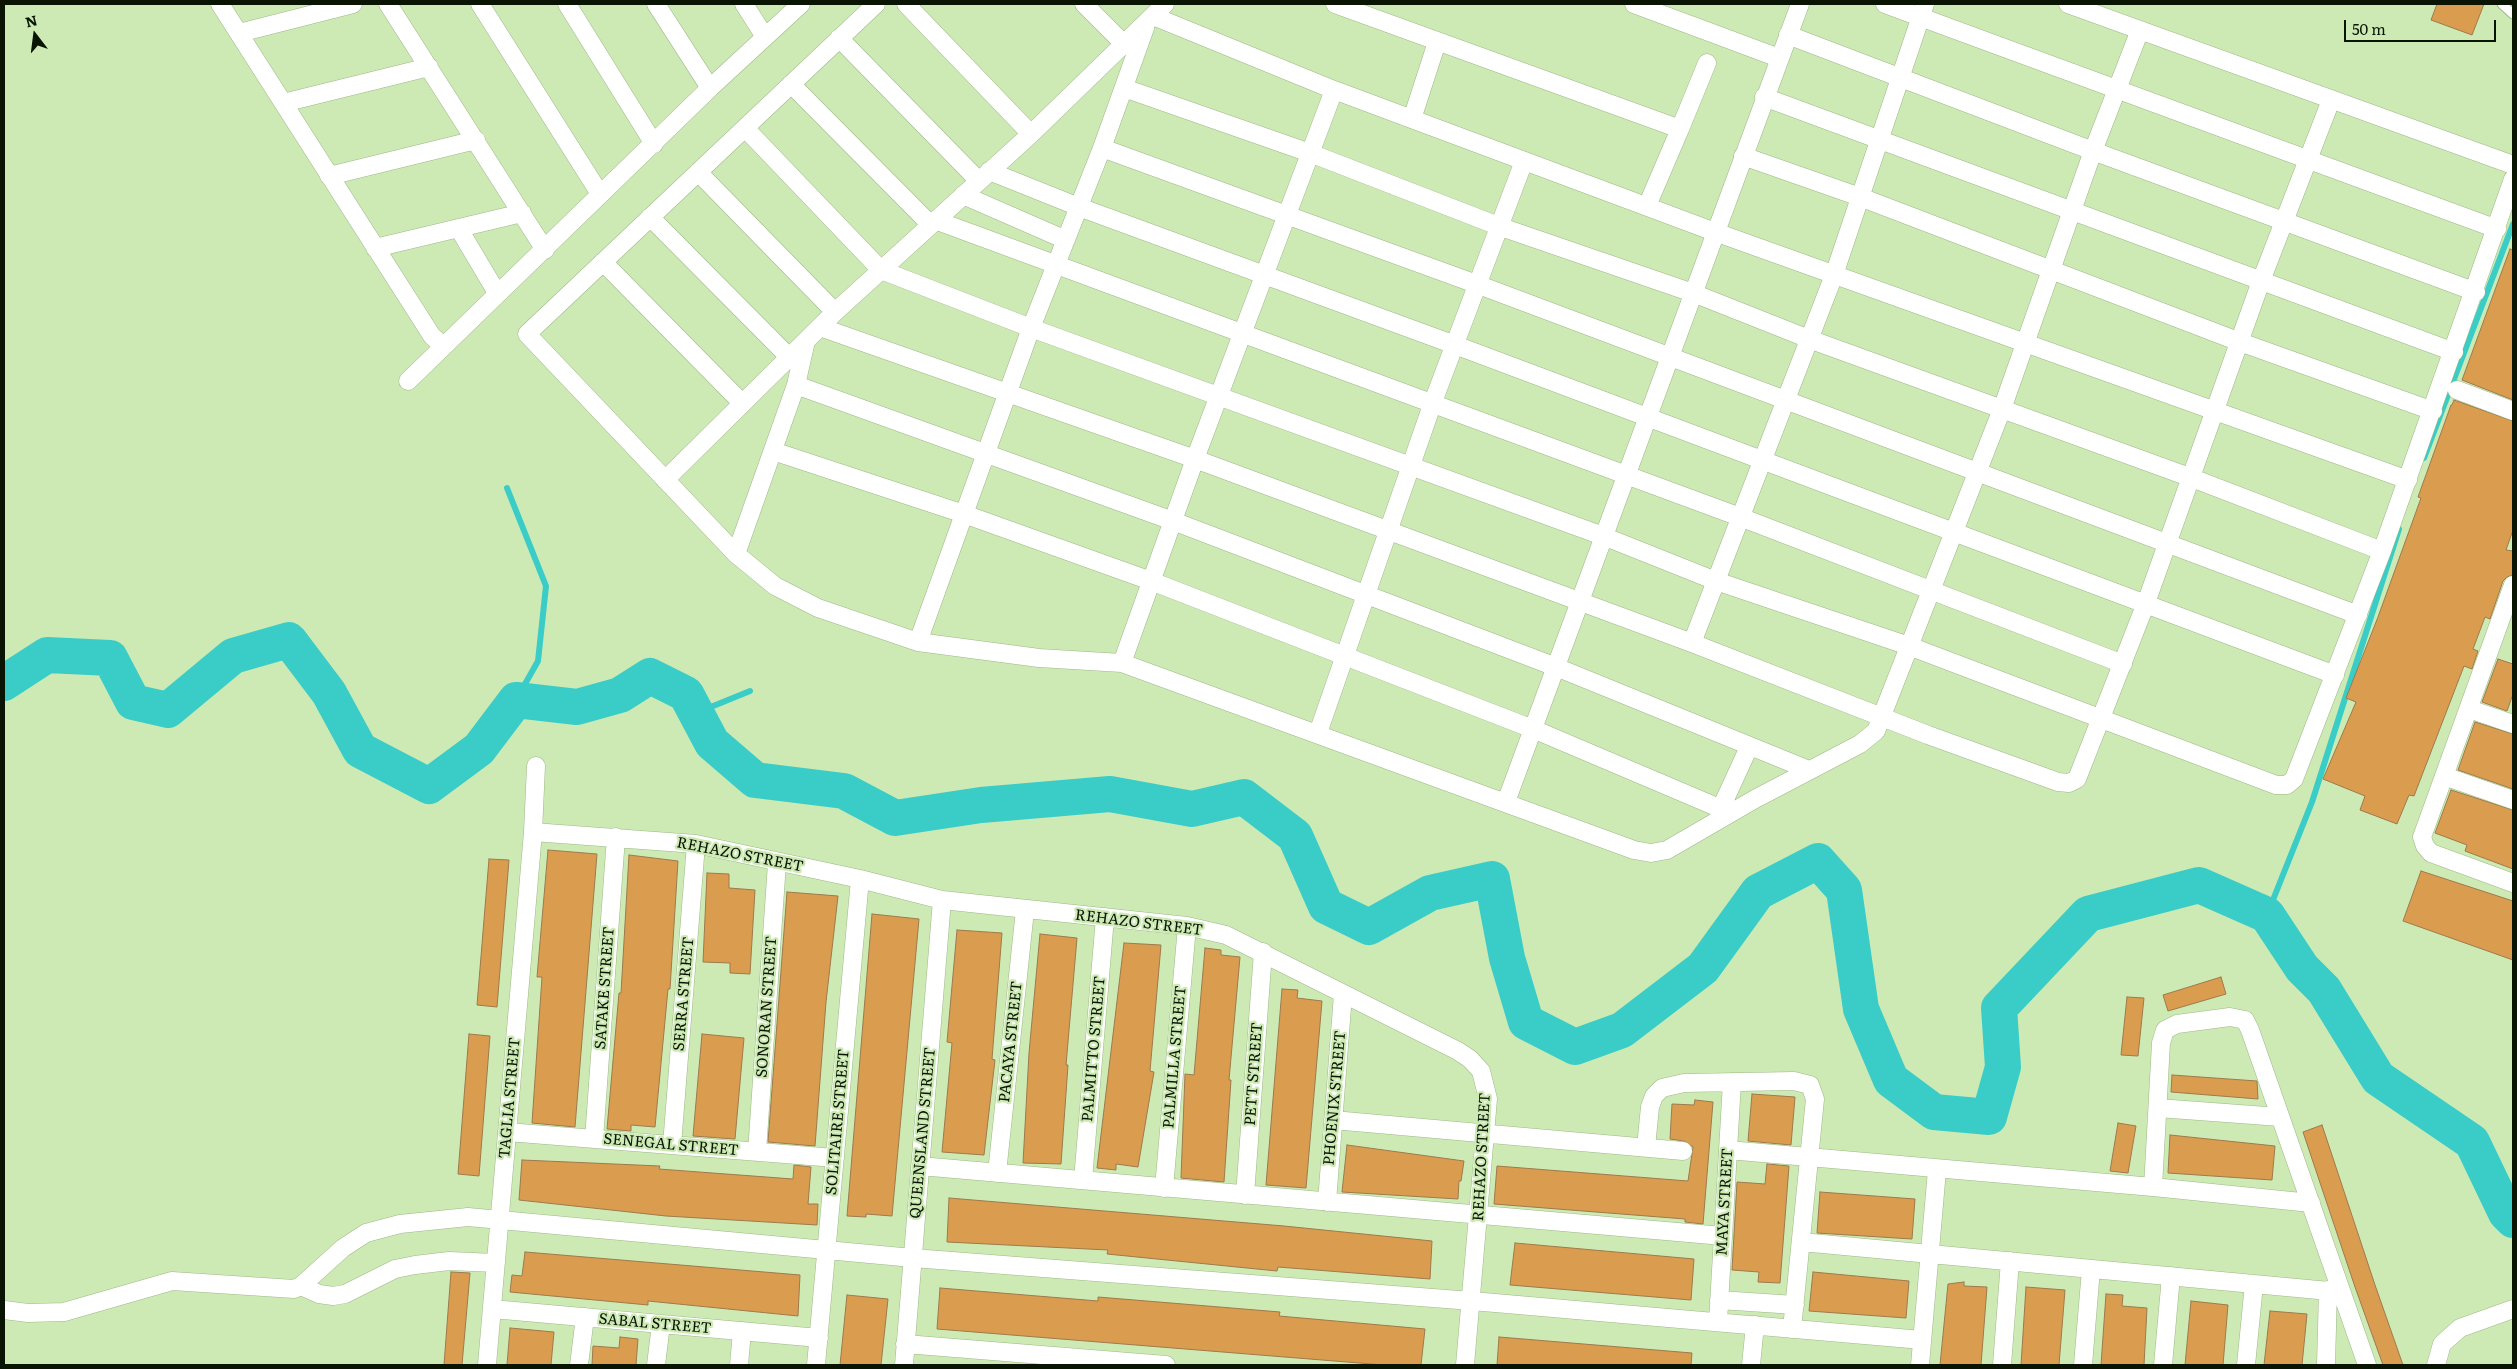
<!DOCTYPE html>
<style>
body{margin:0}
#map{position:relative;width:2517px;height:1369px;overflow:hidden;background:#cdeab5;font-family:Literata,serif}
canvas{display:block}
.frame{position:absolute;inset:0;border:5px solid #0a1403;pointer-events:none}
.north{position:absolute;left:10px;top:10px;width:50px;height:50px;-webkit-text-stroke:4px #cdeab5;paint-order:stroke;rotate:345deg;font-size:14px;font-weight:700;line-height:20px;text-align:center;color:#0a1403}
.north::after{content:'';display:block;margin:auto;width:18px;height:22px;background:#0a1403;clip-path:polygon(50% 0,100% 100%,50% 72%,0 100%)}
.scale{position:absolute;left:2344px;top:20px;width:152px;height:22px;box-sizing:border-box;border:2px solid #0a1403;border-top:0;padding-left:6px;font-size:15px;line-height:18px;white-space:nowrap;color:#0a1403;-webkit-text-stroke:4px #cdeab5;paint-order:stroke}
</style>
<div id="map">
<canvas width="2517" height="1369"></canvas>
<div class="frame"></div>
<div class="north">N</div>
<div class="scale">50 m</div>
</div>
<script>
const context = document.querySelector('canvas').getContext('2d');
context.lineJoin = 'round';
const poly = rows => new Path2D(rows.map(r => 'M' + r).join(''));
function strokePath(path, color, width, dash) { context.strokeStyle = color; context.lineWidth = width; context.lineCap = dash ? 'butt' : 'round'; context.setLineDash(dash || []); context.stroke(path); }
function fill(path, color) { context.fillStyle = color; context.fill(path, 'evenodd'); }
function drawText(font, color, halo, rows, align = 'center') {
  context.font = font + ' Literata,serif'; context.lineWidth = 4.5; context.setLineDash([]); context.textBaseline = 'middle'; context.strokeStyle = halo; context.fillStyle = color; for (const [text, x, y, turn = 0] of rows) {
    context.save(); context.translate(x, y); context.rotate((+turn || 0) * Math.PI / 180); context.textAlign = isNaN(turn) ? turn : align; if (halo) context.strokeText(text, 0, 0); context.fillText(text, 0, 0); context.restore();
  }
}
strokePath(poly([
 [2424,458,2513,224],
 [507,488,546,586,538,661,516,700],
 [696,713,750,691],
 [2267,915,2312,802,2399,529]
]), '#3accc7', 6);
strokePath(poly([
 [4,683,47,655,110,658,133,702,168,710,233,656,289,640,329,693,360,750,429,786,479,749,516,700,577,707,620,695,650,676,686,694,712,743,755,780,844,791,895,818,981,805,1110,794,1192,809,1244,797,1295,836,1326,906,1369,927,1430,893,1492,879,1507,958,1526,1022,1575,1047,1622,1030,1703,968,1758,892,1818,861,1844,890,1861,1009,1891,1080,1934,1112,1989,1117,2003,1067,1999,1008,2088,914,2199,885,2267,915,2302,968,2324,990,2378,1078,2472,1142,2506,1213,2513,1220]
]), '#3accc7', 36);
const building = poly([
 [2437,4,2484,4,2472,35,2431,20,2437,4],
 [2510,249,2513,250,2513,400,2462,380,2510,249],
 [2454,400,2513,421,2513,530,2506,550,2513,551,2513,575,2507,577,2503,581,2490,619,2485,617,2473,649,2478,651,2472,669,2464,666,2414,796,2409,795,2397,824,2360,810,2365,796,2323,779,2356,702,2346,698,2378,617,2421,498,2418,497,2451,405,2452,405,2454,400],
 [2498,659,2513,664,2513,694,2507,711,2482,702,2498,659],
 [2475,722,2513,734,2513,789,2458,770,2475,722],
 [2451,790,2513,810,2513,869,2465,851,2467,845,2435,833,2451,790],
 [548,850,597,854,575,1127,532,1123,542,977,537,977,548,850],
 [629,855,678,861,670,989,668,989,655,1127,631,1125,631,1131,607,1129,619,993,621,993,629,855],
 [489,859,509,860,497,1007,477,1005,489,859],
 [2421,871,2513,901,2513,960,2403,921,2421,871],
 [707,873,729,874,729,888,755,890,750,974,730,973,730,963,703,962,707,873],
 [787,892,838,896,826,1002,815,1146,768,1142,787,892],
 [872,914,919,919,892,1216,866,1214,866,1217,847,1216,872,914],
 [957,930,1002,933,992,1059,995,1060,984,1155,942,1152,952,1043,947,1042,957,930],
 [1040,934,1077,938,1066,1065,1068,1065,1061,1164,1023,1163,1029,1053,1040,934],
 [1124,943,1161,945,1150,1071,1154,1072,1138,1167,1116,1164,1116,1170,1097,1168,1124,943],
 [1205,948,1221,950,1221,955,1240,957,1229,1080,1231,1080,1224,1182,1181,1178,1185,1074,1194,1075,1205,948],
 [2221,977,2226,994,2168,1011,2163,995,2221,977],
 [1282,989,1298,990,1297,998,1322,1001,1306,1188,1266,1185,1282,989],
 [2127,997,2144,998,2138,1056,2121,1055,2127,997],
 [469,1034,490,1036,479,1176,458,1174,469,1034],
 [702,1034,744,1038,735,1139,693,1136,702,1034],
 [2172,1075,2257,1081,2258,1099,2171,1092,2172,1075],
 [1752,1094,1795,1097,1791,1145,1748,1141,1752,1094],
 [1695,1100,1713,1102,1703,1224,1685,1222,1685,1219,1494,1204,1497,1166,1688,1181,1693,1147,1684,1141,1670,1139,1672,1104,1694,1105,1695,1100],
 [2118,1123,2136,1126,2128,1173,2110,1171,2118,1123],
 [2322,1125,2375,1285,2403,1365,2383,1365,2355,1287,2303,1132,2322,1125],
 [2170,1135,2275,1146,2272,1180,2168,1173,2170,1135],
 [1347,1145,1464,1161,1461,1181,1459,1181,1458,1199,1342,1192,1347,1145],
 [522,1160,660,1166,659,1169,793,1179,794,1165,811,1167,808,1204,818,1204,817,1225,666,1216,519,1200,522,1160],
 [1767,1164,1789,1166,1780,1283,1758,1282,1759,1272,1732,1270,1737,1182,1765,1184,1767,1164],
 [1820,1192,1915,1199,1912,1239,1817,1233,1820,1192],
 [949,1198,1284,1226,1432,1241,1430,1279,1278,1267,1277,1271,1107,1254,1108,1250,947,1242,949,1198],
 [1515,1243,1694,1259,1691,1300,1510,1285,1515,1243],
 [525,1252,800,1275,798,1316,648,1301,648,1305,510,1292,512,1275,522,1276,525,1252],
 [451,1272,470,1273,462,1365,444,1365,451,1272],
 [1813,1272,1909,1281,1906,1318,1809,1311,1813,1272],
 [1964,1282,1964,1286,1987,1287,1981,1365,1940,1365,1948,1284,1964,1282],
 [2026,1287,2065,1290,2059,1365,2021,1365,2026,1287],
 [940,1288,1098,1301,1098,1297,1280,1312,1279,1316,1425,1329,1421,1365,1384,1365,937,1329,940,1288],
 [2106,1294,2123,1295,2122,1306,2147,1308,2144,1365,2101,1365,2106,1294],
 [847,1295,888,1299,881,1365,840,1365,847,1295],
 [2191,1301,2228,1305,2223,1365,2185,1365,2191,1301],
 [2270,1311,2307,1314,2302,1365,2264,1365,2270,1311],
 [510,1328,554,1332,551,1365,507,1365,510,1328],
 [620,1337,638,1339,636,1365,592,1365,593,1346,619,1348,620,1337],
 [1499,1337,1692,1353,1691,1365,1497,1365,1499,1337]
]);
fill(building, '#da9d4f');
strokePath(building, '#9d794c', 1);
const lane = poly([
 [2502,4,2513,14]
]);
const street = poly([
 [220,4,432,336,442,345],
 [388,4,545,250],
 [480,4,600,194],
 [567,4,654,144],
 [656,4,710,88],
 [744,4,765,37],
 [876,4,527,334,736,554,775,586,818,608,918,642,1039,658,1122,663,1634,850,1651,853,1667,850,1755,799,1860,744,1876,731,2002,409,2093,151,2140,30],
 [906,4,1031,134],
 [1084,4,1125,45],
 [1335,4,1680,129,1647,206],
 [1634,4,1779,58],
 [1885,4,2497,229],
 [2068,4,2513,165],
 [1153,16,1334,90,1715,232,2408,480],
 [239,33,353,4],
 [1788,35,2093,151,2476,292],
 [839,38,979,181],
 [791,84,930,224],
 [1124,88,1310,153,1501,227,1693,293,1809,339,2192,478,2382,551],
 [1764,97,2454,352],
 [283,103,429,67],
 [1412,119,1437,42],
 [745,128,881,270,1031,328,1603,536,1716,581,1909,646,2276,785,2287,785,2294,779,2382,551,2513,179],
 [1680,129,1707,63],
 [1102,148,1479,285,2358,615],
 [1743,156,1860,197,2240,342,2433,411],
 [989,171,1079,207,1455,345,2335,675],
 [698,172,835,312],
 [329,176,476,140],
 [963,195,1066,240],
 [650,217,789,357],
 [935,220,1740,517,2123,664],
 [459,229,497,293],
 [375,248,522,213],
 [603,262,742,403],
 [820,327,1195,459,1692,643,1928,735,2058,782,2069,783,2077,779,2146,603,2261,281,2331,100],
 [408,381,710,88,801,4],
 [796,385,1173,521,1556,667,1809,770],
 [2457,390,2513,411],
 [773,451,964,514,1151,581,1533,729,1731,813],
 [665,480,835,312,1031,134,1165,4],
 [736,554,796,385,806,341],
 [2513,585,2422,837,2425,846,2431,853,2513,883],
 [918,642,1031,328,1102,148,1145,28],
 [1692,643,1834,275,1925,4],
 [1122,663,1195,459,1334,90],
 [2469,709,2513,724],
 [1318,733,1433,402,1524,161],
 [2444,776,2513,800],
 [1506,802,1800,4],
 [1721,808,1749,747],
 [533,832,696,844,860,879,942,900,1187,926,1226,935,1458,1051,1470,1059,1481,1071,1488,1099,1465,1365],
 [2158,1108,2280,1117],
 [1333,1120,1683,1151],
 [507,1132,835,1158],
 [594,1139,616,837],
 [672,1145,696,844],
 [1646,1147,1650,1107,1654,1096,1662,1088,1684,1083,1794,1081,1810,1085,1815,1099,1792,1329],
 [1728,1150,2153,1187,2311,1203],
 [757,1152,777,863],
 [920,1166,1723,1236],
 [997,1173,1025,910],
 [1083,1180,1105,917],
 [2153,1187,2161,1043,2165,1030,2177,1024,2230,1017,2245,1020,2250,1030,2367,1365],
 [1164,1188,1187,926],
 [1245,1195,1263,952],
 [1327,1202,1343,994],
 [1801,1242,2340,1292],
 [301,1286,319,1294,333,1296,345,1294,395,1269,415,1265,449,1261,496,1263],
 [1719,1300,1795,1305],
 [492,1309,819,1338],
 [4,1310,28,1313,64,1312,172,1281,294,1289,301,1286,343,1248,366,1233,400,1224,468,1217,913,1258,1472,1301,1922,1340],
 [1718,1322,1732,1082],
 [905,1344,1166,1365],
 [487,1365,533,832,536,766],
 [579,1365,585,1317],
 [656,1365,661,1324],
 [739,1365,742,1331],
 [816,1365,860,879],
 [904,1365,942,900],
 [1751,1365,1755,1325],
 [1920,1365,1937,1170],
 [2002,1365,2010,1261],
 [2083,1365,2091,1269],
 [2163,1365,2171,1276],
 [2246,1365,2254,1284],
 [2326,1365,2328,1290],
 [2436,1365,2442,1344,2460,1328,2513,1309]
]);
strokePath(lane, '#9db886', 11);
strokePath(street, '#9db886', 19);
strokePath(lane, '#fff', 9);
strokePath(street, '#fff', 18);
drawText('15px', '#0a1403', '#cdeab5', [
 ["REHAZO STREET",740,855,11],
 ["REHAZO STREET",1139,923,7],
 ["SATAKE STREET",605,988,-86],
 ["SERRA STREET",684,994,-85],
 ["SONORAN STREET",767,1007,-86],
 ["PACAYA STREET",1011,1042,-84],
 ["PALMITTO STREET",1094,1049,-85],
 ["PALMILLA STREET",1175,1057,-85],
 ["PETT STREET",1254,1074,-86],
 ["TAGLIA STREET",510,1098,-85],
 ["PHOENIX STREET",1335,1098,-85],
 ["SOLITAIRE STREET",838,1122,-85],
 ["QUEENSLAND STREET",923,1133,-85],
 ["SENEGAL STREET",671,1145,5],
 ["REHAZO STREET",1482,1157,-87],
 ["MAYA STREET",1725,1202,-87],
 ["SABAL STREET",655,1324,5]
]);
</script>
